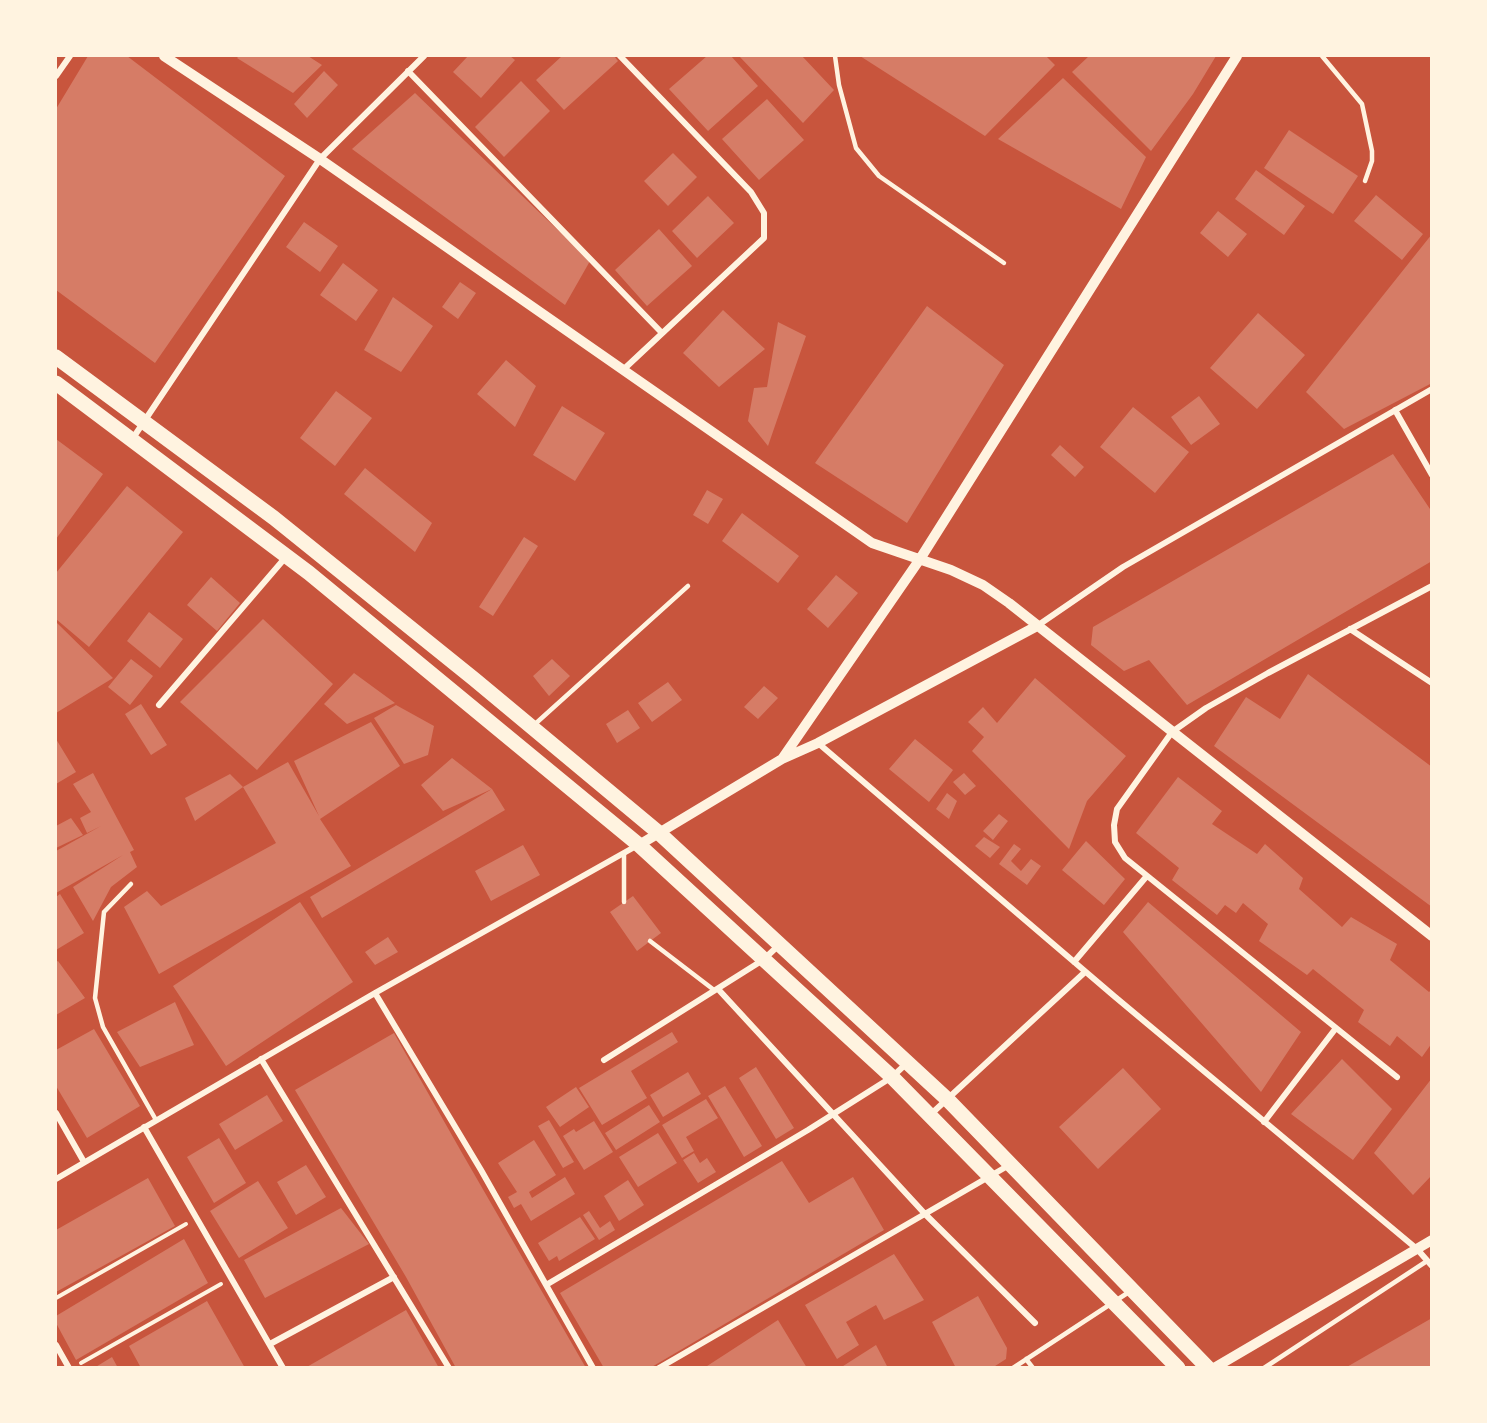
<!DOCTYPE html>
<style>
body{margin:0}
#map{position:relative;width:1487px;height:1423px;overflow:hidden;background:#c8553d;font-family:Karla,sans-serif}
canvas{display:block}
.frame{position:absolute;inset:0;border:57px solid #fff3e0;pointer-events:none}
</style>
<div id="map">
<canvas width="1487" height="1423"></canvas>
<div class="frame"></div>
</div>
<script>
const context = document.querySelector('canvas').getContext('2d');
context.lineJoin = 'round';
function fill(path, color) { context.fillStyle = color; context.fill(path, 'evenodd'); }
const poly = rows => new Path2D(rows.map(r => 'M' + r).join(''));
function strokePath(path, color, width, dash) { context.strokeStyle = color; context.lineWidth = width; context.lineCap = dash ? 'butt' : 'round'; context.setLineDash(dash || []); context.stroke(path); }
fill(poly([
 [88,56,127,56,285,176,155,363,56,290,56,109],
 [239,56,308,56,322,65,293,93,237,58],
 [468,56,510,56,515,60,481,98,453,72],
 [562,56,614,56,618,61,564,110,536,80],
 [707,56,731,56,758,86,708,131,669,89],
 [739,56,802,56,834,90,803,123],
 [860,56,1046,56,1055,65,985,136],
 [1089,56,1216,56,1193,94,1151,151,1072,72],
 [324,71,338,85,307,118,294,104],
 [1063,78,1146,157,1121,209,998,139],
 [521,81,550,111,504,157,475,127],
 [415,93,590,261,565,305,352,149],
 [767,99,804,140,759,180,722,139],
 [1289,130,1358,176,1333,214,1264,168],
 [673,153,697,177,668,206,644,181],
 [1256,170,1305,206,1284,235,1235,199],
 [1376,195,1423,234,1402,260,1354,221],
 [708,196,734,223,697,258,672,231],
 [1218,211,1247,234,1228,257,1200,233],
 [304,222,338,246,320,272,286,247],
 [659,229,692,266,647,306,615,270],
 [1432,234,1432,383,1344,429,1306,392],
 [343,263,378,290,356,321,320,295],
 [460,282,476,293,458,319,442,307],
 [393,297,433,326,401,372,364,350],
 [927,306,1004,365,907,523,815,463],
 [723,310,765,349,719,387,683,353],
 [1258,313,1305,355,1257,409,1210,368],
 [778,322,806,336,768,446,748,421,754,388,767,387],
 [506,360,536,386,515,427,477,394],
 [336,391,372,418,335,466,300,438],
 [1199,396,1220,424,1191,445,1171,417],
 [562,406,605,433,575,481,533,455],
 [1133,407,1189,452,1155,493,1100,447],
 [56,439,103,474,56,539],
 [1060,445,1084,467,1075,477,1051,455],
 [1393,454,1432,512,1432,561,1187,705,1149,660,1124,671,1091,645,1093,627],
 [365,468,432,523,415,552,344,494],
 [127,486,183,532,89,647,56,619,56,573],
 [707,490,723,499,708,524,693,515],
 [742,513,799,556,778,583,722,541],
 [524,537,538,546,493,616,479,607],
 [836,575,858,593,828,628,807,609],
 [211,577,240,603,217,631,187,605],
 [149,612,183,639,160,668,127,641],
 [263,619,333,684,257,770,180,702],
 [56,622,113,678,56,713],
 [131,659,153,676,130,705,108,687],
 [552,659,570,676,549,696,533,676],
 [354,673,395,703,347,724,324,704],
 [1308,674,1432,767,1432,907,1214,746,1246,697,1280,719],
 [1035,678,1126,756,1087,801,1069,849,972,751,984,737,968,722,983,707,997,723],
 [668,682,682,700,652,722,638,703],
 [764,686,778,698,758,719,744,707],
 [141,704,167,745,151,755,125,714],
 [396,705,434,726,428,755,404,764,374,718],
 [628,710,640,728,617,743,606,724],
 [371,722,400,766,320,819,351,866,159,974,124,907,147,891,161,906,276,843,243,787,288,762,319,816,294,761],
 [56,739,76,772,56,784],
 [915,739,953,770,929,802,889,769],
 [452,758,492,789,505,810,322,918,310,897,492,789,443,811,421,785],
 [93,773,134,850,130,852,137,867,111,887,93,921,73,887,123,855,56,893,56,851,101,826,87,833,80,818,91,812,73,784],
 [964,773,976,786,965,795,953,782],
 [230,774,243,787,195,821,185,798],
 [1178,777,1222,811,1212,824,1257,854,1265,844,1303,878,1299,889,1342,927,1351,917,1397,944,1390,960,1429,992,1432,989,1432,1043,1422,1057,1397,1036,1390,1046,1358,1022,1364,1010,1313,969,1307,975,1259,941,1268,924,1243,903,1236,913,1225,905,1217,915,1172,880,1179,868,1136,833],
 [947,793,957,801,949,819,936,809],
 [999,814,1008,821,993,840,983,831],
 [71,818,83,835,56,848,56,826],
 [984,837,1000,847,990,858,975,846],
 [1086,841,1125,879,1104,905,1062,870],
 [1014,844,1021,849,1011,861,1021,871,1031,859,1041,866,1027,885,999,864],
 [523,845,540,875,491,901,475,871],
 [60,894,84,933,56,950,56,897],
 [633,896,661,933,637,951,610,912],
 [300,902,353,982,226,1066,173,986],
 [1148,902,1301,1032,1261,1092,1123,932],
 [388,937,398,952,375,965,365,952],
 [58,961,85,998,56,1015,56,962],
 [175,1002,194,1045,140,1067,117,1032],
 [94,1029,140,1106,87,1138,56,1086,56,1050],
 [672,1032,678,1042,631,1071,647,1098,602,1125,579,1088],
 [394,1033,462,1153,586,1368,456,1368,406,1277,295,1090],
 [1342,1059,1392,1109,1353,1160,1291,1114],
 [756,1067,794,1128,776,1139,739,1078],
 [1123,1068,1161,1109,1098,1169,1059,1127],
 [688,1072,701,1094,663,1117,650,1095],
 [1432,1078,1432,1175,1413,1195,1374,1153],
 [725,1086,762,1146,744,1157,708,1096],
 [576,1087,589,1107,560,1127,546,1107],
 [267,1095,283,1121,235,1150,219,1124],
 [706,1099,718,1118,686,1137,694,1151,682,1158,662,1125],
 [649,1105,660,1122,616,1150,605,1133],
 [549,1120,574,1162,563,1168,538,1126],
 [594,1121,613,1152,584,1170,563,1136,574,1129,576,1132],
 [658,1133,677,1163,638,1187,619,1157],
 [219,1138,246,1183,214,1203,187,1157],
 [534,1140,556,1175,529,1192,532,1198,565,1177,575,1194,531,1221,521,1204,514,1208,508,1197,517,1192,498,1163],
 [694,1153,700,1163,707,1158,716,1172,698,1183,683,1160],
 [782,1161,809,1203,853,1177,884,1230,650,1368,604,1368,560,1293],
 [306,1165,326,1197,296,1215,277,1182],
 [148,1178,175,1226,56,1292,56,1230],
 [628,1180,644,1205,619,1221,604,1196],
 [258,1181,288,1228,239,1258,210,1211],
 [341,1208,369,1244,265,1298,244,1260],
 [589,1211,600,1228,610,1221,615,1230,599,1240,583,1215],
 [580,1217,595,1239,559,1261,557,1256,549,1261,538,1243],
 [184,1239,208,1283,76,1360,56,1323,56,1316],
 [894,1254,924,1300,884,1320,876,1305,846,1322,859,1345,837,1359,805,1305],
 [978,1296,1007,1348,1006,1359,992,1368,956,1368,932,1322],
 [207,1301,245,1368,141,1368,129,1346],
 [406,1310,439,1368,305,1368],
 [1432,1318,1432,1368,1345,1368],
 [778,1320,807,1368,704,1368],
 [876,1345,888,1368,840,1368],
 [112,1357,118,1368,94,1368]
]), '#d67c66');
strokePath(poly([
 [56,1298,186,1224],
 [81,1363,221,1284]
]), '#fff3e0', 4);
strokePath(poly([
 [835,56,839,85,856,148,879,176,1004,263],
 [1322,56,1362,104,1372,151,1372,161,1365,181],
 [534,725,688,586],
 [624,853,624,902],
 [131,884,104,912,95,998,103,1027,156,1120],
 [650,941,714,990],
 [1026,1359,1033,1368],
 [1013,1368,1129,1292],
 [1264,1368,1427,1261]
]), '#fff3e0', 4.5);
strokePath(poly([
 [620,56,751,192,764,213,764,238,624,369],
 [408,71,662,333],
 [56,76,70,56],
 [1395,410,1432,475],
 [133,438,320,159,424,56],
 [1037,626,1123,567,1432,389],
 [1350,629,1432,683],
 [159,705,285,558],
 [818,743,1114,996,1417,1249,1432,1266],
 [1074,962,1146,877],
 [718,989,925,1214,1035,1323],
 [375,993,481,1170,593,1368],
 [261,1059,449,1368],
 [604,1060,763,960,779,945],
 [1397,1077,1125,858,1115,842,1114,825,1117,809,1172,732,1206,708,1268,673,1432,586],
 [56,1113,84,1162],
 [930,1115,1085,972],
 [1264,1122,1336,1028],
 [144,1127,283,1368],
 [56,1179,375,993,638,845],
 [546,1285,808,1130,892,1077,907,1063],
 [270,1344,394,1277],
 [56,1345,69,1368],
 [659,1368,1011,1164]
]), '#fff3e0', 6);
strokePath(poly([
 [164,56,320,159,872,543,951,570,983,585,1009,603,1432,936],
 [782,759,920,559,1237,56],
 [639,845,782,759,818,743,1037,626],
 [1214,1368,1432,1240]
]), '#fff3e0', 10);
strokePath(poly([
 [56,357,274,518,474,679,659,833,948,1100,1208,1368],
 [56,383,309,573,639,845,892,1077,1178,1368]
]), '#fff3e0', 15);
</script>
